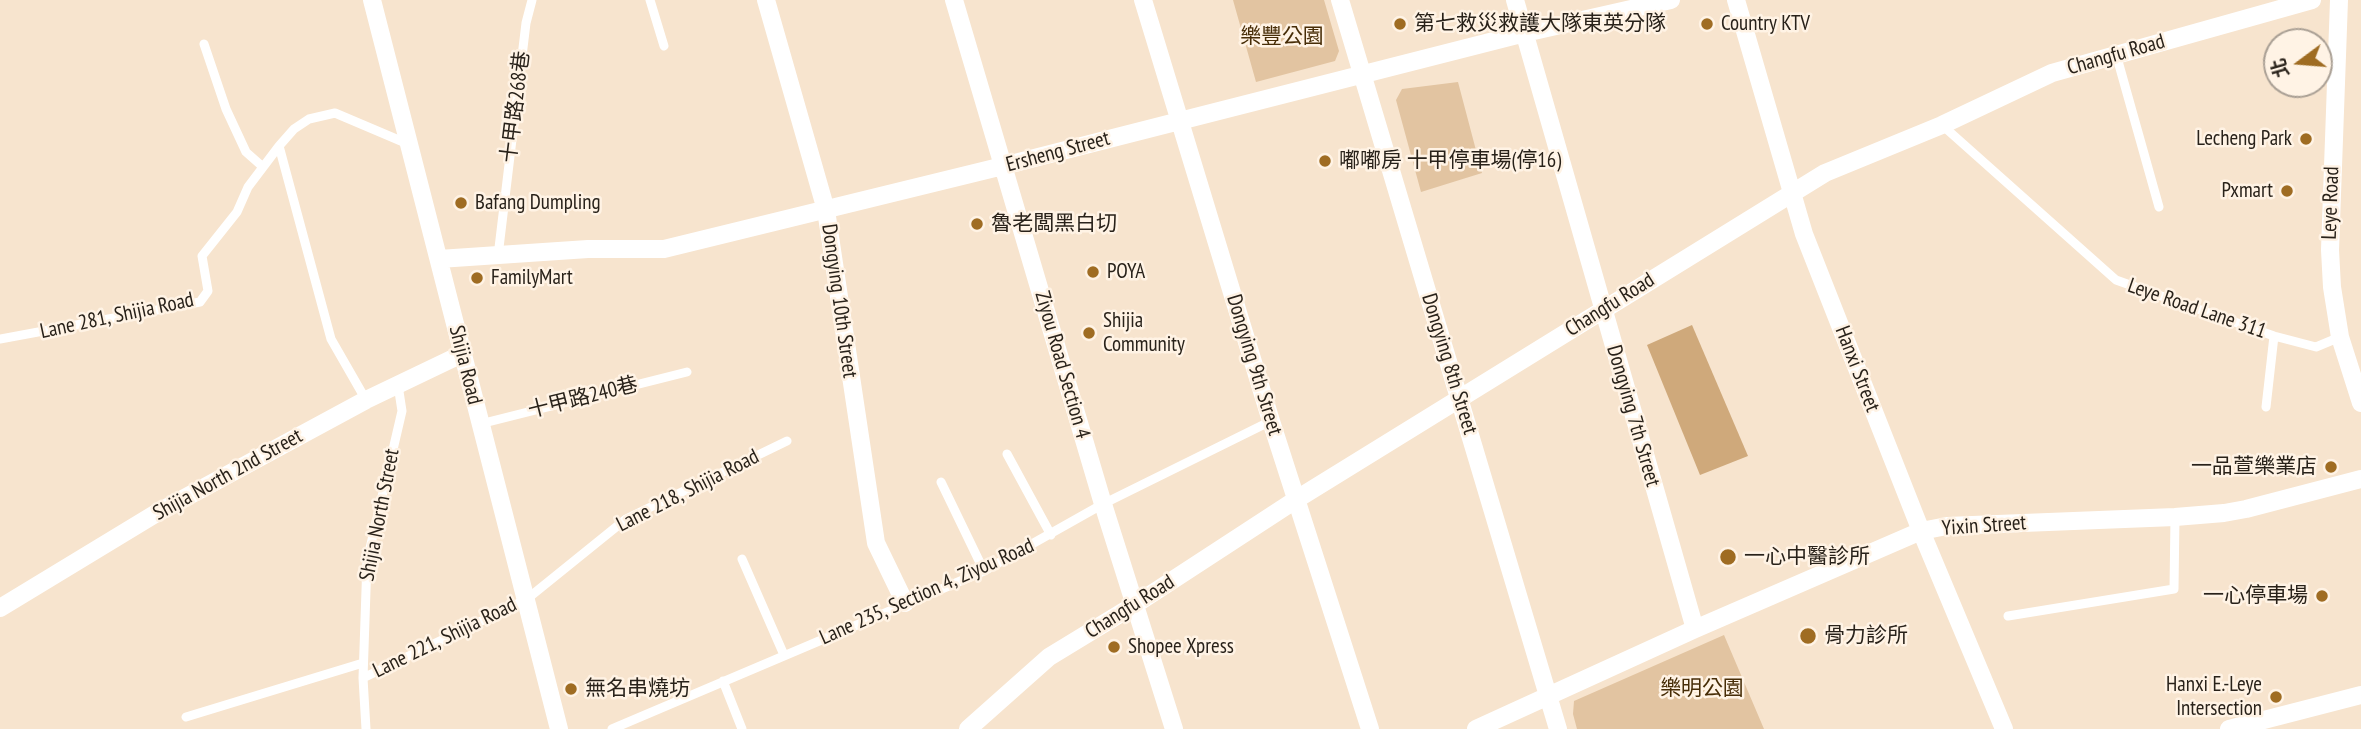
<!DOCTYPE html>
<meta charset="utf-8">
<style>
body{margin:0}
#map{position:relative;width:2361px;height:729px;overflow:hidden;background:#f7e4ce;font-family:"PT Sans Narrow","Noto Sans TC",sans-serif}
canvas{display:block}
.north{position:absolute;left:2263px;top:28px;width:70px;height:70px;box-sizing:border-box;background:#fff3e5;border:2px solid #a99f94;border-radius:50%;rotate:254deg;font-size:19px;font-weight:700;line-height:28px;text-align:center;color:#29221a}
.north::after{content:'';display:block;margin:auto;width:24px;height:32px;background:#9f6c22;clip-path:polygon(50% 0,100% 100%,50% 72%,0 100%)}
</style>
<div id="map">
<canvas width="2361" height="729"></canvas>
<div class="north">北</div>
</div>
<script>
const context = document.querySelector('canvas').getContext('2d');
context.lineJoin = 'round';
function fill(path, color) { context.fillStyle = color; context.fill(path, 'evenodd'); }
const poly = rows => new Path2D(rows.map(r => 'M' + r).join(''));
function strokePath(path, color, width, dash) { context.strokeStyle = color; context.lineWidth = width; context.lineCap = dash ? 'butt' : 'round'; context.setLineDash(dash || []); context.stroke(path); }
function drawText(font, color, halo, rows, align = 'center') {
  context.font = font + ' "PT Sans Narrow","Noto Sans TC",sans-serif'; context.lineWidth = 5; context.setLineDash([]); context.textBaseline = 'middle'; context.strokeStyle = halo; context.fillStyle = color; for (const [text, x, y, turn = 0] of rows) {
    context.save(); context.translate(x, y); context.rotate((+turn || 0) * Math.PI / 180); context.textAlign = isNaN(turn) ? turn : align; if (halo) context.strokeText(text, 0, 0); context.fillText(text, 0, 0); context.restore();
  }
}
fill(poly([
 [1233,0,1324,0,1339,51,1335,61,1256,82],
 [1458,82,1482,173,1421,192,1396,100,1402,89],
 [1724,635,1764,729,1577,729,1573,714,1574,701]
]), '#e2c4a1');
fill(poly([
 [1692,325,1748,456,1700,475,1647,345]
]), '#cfa97b');
strokePath(poly([
 [650,0,664,46],
 [204,44,226,109,246,152,263,167],
 [2116,54,2159,207],
 [1942,125,2116,280,2274,336,2316,347,2340,337],
 [279,146,331,339,366,400],
 [498,256,526,23,532,0],
 [0,339,200,302,208,291,202,256,237,212,248,187,279,146,294,129,309,119,335,113,408,144],
 [2266,407,2274,336],
 [480,424,687,372],
 [1007,454,1051,535],
 [941,482,984,571],
 [742,559,784,655],
 [2008,616,2174,589,2175,517],
 [363,678,527,599,626,519,787,441],
 [723,681,742,729],
 [186,717,363,663],
 [366,729,363,678,367,561,402,411,398,385],
 [612,729,984,571,1103,504,1271,421]
]), '#fff', 9);
strokePath(poly([
 [372,0,559,729],
 [766,0,826,210,876,543,905,603],
 [954,0,1103,504,1174,729],
 [1143,0,1271,421,1370,729],
 [1340,0,1558,729],
 [1515,0,1695,629],
 [1736,0,1804,234,1921,531,2004,729],
 [2339,0,2330,250,2332,287,2340,337,2361,403],
 [439,259,588,249,664,249,1003,166,1525,33,1671,0],
 [0,608,155,514,366,400,462,354],
 [968,729,1049,657,1136,604,1297,499,1825,173,1942,125,2052,73,2312,0],
 [1476,729,1695,629,1921,531,1947,526,2175,517,2224,513,2246,509,2361,479],
 [2229,729,2361,695]
]), '#fff', 18);
for (const [x, y, r, color] of [
 [1400,24,7,"#9f6c22"],
 [1707,24,7,"#9f6c22"],
 [2306,139,7,"#9f6c22"],
 [1325,161,7,"#9f6c22"],
 [2287,191,7,"#9f6c22"],
 [461,203,7,"#9f6c22"],
 [977,224,7,"#9f6c22"],
 [1093,272,7,"#9f6c22"],
 [477,278,7,"#9f6c22"],
 [1089,333,7,"#9f6c22"],
 [2331,467,7,"#9f6c22"],
 [1728,557,9,"#9f6c22"],
 [2322,596,7,"#9f6c22"],
 [1808,636,9,"#9f6c22"],
 [1114,647,7,"#9f6c22"],
 [571,689,7,"#9f6c22"],
 [2276,697,7,"#9f6c22"]
]) { const dot = new Path2D(); dot.arc(x, y, r, 0, 2 * Math.PI); context.fillStyle = color; context.fill(dot); strokePath(dot, '#fff3e5', 2.5); }
drawText('21px', '#29221a', '#fff3e5', [
 ["第七救災救護大隊東英分隊",1414,24],
 ["Country KTV",1721,24],
 ["Lecheng Park",2292,139,"right"],
 ["嘟嘟房 十甲停車場(停16)",1339,161],
 ["Pxmart",2273,191,"right"],
 ["Bafang Dumpling",475,203],
 ["魯老闆黑白切",991,224],
 ["POYA",1107,272],
 ["FamilyMart",491,278],
 ["Shijia",1103,321],
 ["Community",1103,345],
 ["一品萱樂業店",2317,467,"right"],
 ["一心中醫診所",1744,557],
 ["一心停車場",2308,596,"right"],
 ["骨力診所",1824,636],
 ["Shopee Xpress",1128,647],
 ["Hanxi E.-Leye",2262,685,"right"],
 ["Intersection",2262,709,"right"],
 ["無名串燒坊",585,689]
], 'left');
drawText('21px', '#472d07', '#fff3e5', [
 ["樂豐公園",1282,37],
 ["樂明公園",1702,689]
]);
drawText('21px', '#29221a', '#fff3e5', [
 ["Changfu Road",2116,55,-16],
 ["十甲路268巷",516,107,-83],
 ["Ersheng Street",1058,152,-15],
 ["Leye Road",2331,203,-88],
 ["Dongying 10th Street",839,301,82],
 ["Changfu Road",1610,305,-32],
 ["Leye Road Lane 311",2197,309,19],
 ["Lane 281, Shijia Road",117,316,-12],
 ["Dongying 8th Street",1449,364,73],
 ["Shijia Road",465,365,76],
 ["Ziyou Road Section 4",1062,365,74],
 ["Dongying 9th Street",1254,365,73],
 ["Hanxi Street",1857,369,69],
 ["十甲路240巷",583,398,-14],
 ["Dongying 7th Street",1633,416,74],
 ["Shijia North 2nd Street",228,475,-29],
 ["Lane 218, Shijia Road",688,491,-27],
 ["Shijia North Street",380,515,-79],
 ["Yixin Street",1984,526,-4],
 ["Lane 235, Section 4, Ziyou Road",927,592,-24],
 ["Changfu Road",1130,607,-32],
 ["Lane 221, Shijia Road",445,638,-26]
]);
</script>
